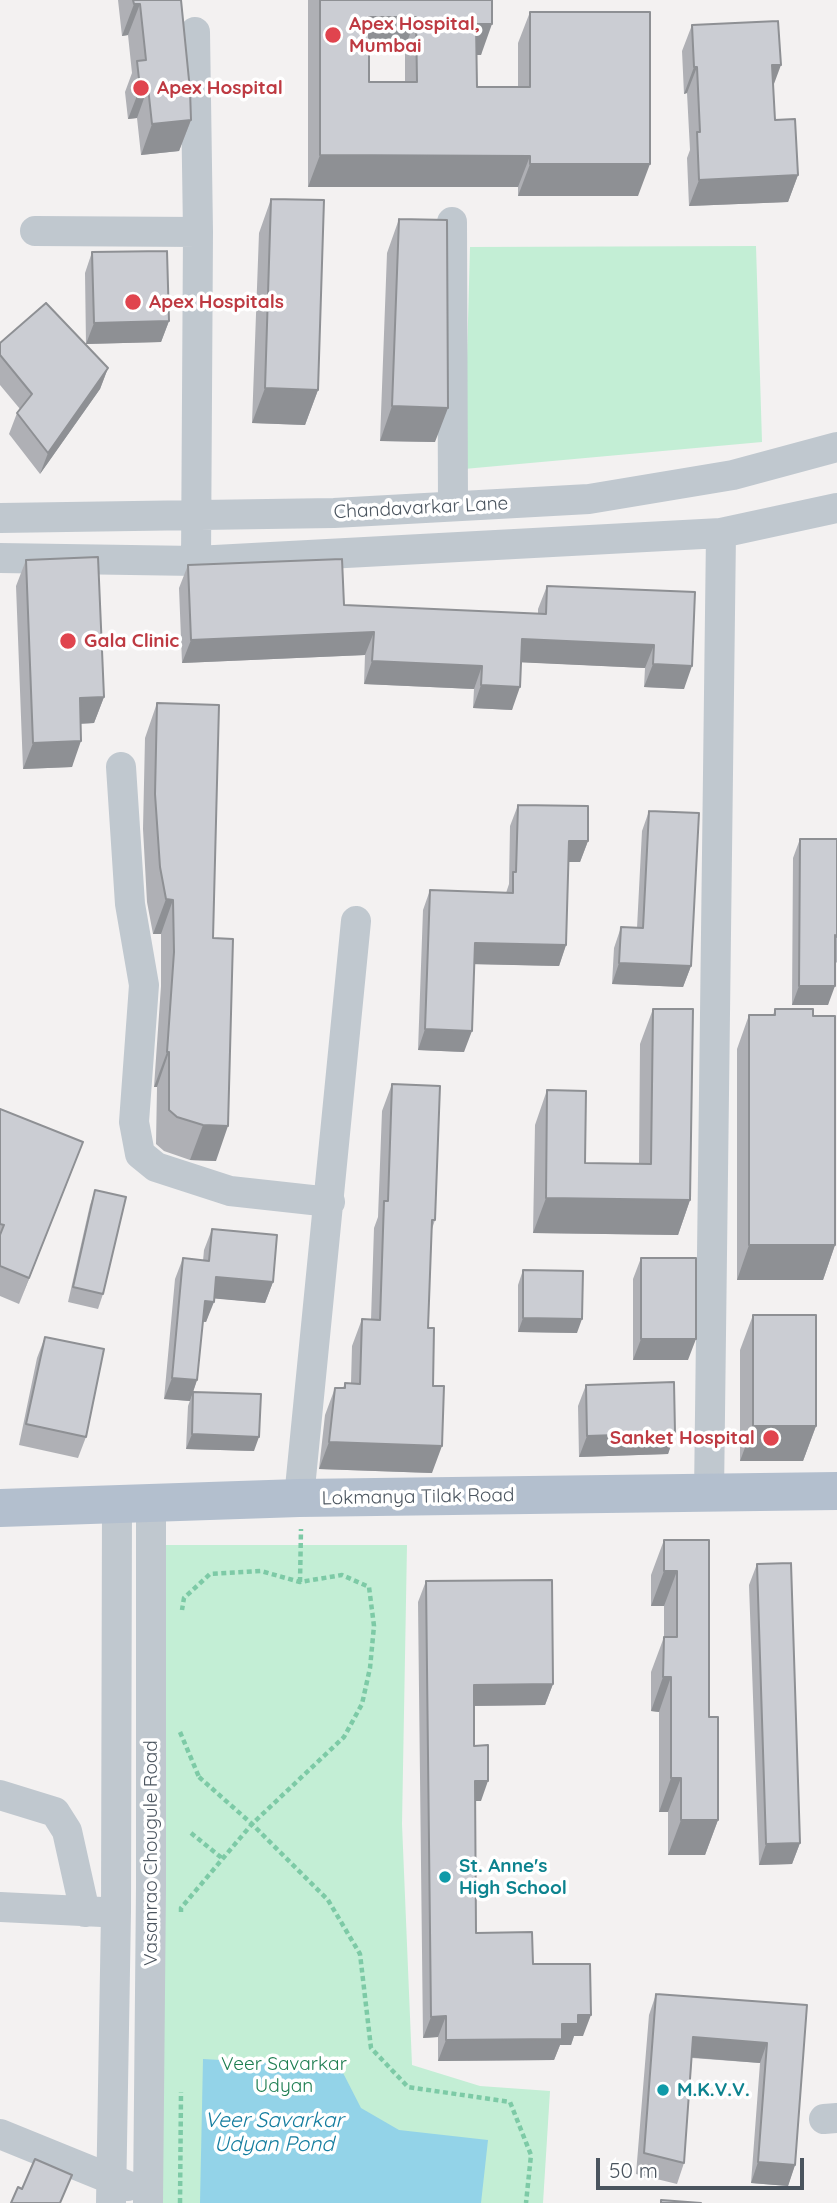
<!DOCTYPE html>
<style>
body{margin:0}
#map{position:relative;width:837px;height:2203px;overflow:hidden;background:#f3f1f1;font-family:Quicksand,sans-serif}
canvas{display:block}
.scale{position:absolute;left:596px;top:2158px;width:208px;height:32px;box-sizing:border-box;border:4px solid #4a545e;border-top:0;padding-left:9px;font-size:21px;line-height:24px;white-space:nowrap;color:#4a545e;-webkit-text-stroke:5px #fff;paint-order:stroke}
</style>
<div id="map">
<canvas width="837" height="2203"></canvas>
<div class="scale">50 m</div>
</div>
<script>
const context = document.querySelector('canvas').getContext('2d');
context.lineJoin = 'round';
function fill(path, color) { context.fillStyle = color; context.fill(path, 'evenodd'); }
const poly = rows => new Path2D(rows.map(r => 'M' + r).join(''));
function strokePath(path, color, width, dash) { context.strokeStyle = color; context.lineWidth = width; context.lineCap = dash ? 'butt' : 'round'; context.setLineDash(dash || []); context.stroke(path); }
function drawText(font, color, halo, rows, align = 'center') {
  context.font = font + ' Quicksand,sans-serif'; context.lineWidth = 7; context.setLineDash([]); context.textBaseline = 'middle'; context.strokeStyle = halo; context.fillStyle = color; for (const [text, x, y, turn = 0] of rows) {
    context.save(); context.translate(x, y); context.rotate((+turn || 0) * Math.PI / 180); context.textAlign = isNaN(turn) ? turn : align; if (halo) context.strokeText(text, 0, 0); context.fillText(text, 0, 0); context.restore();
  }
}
fill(poly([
 [756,246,762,442,464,469,470,247],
 [159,1545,407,1545,402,1824,412,2065,480,2086,550,2091,543,2203,156,2203]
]), '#c3eed5');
fill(poly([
 [203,2059,340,2067,361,2108,399,2130,488,2140,481,2203,200,2203]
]), '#93d3e8');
strokePath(poly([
 [300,1582,301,1529],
 [180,1732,199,1777],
 [191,1833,223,1859],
 [328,1900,360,1954,371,2048,408,2087,510,2102,531,2155,526,2203],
 [181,1912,181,1908,252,1824,344,1737,362,1704,370,1668,374,1626,369,1587,342,1575,300,1582,261,1571,210,1574,184,1598,182,1610],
 [180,2203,181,2092]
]), '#7dcaa6', 4.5, [5, 3.5]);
strokePath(poly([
 [195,32,198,232,196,561],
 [452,222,453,506],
 [35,231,198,232],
 [0,518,334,513,589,499,733,475,837,447],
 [0,558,196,561,721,533,837,508],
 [121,767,130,904,144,985,134,1122,140,1154,156,1167,230,1191,330,1202],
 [709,1494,721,533],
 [299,1498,356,921],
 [0,1795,55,1812,67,1831,85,1912],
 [0,1907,102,1912],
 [824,2119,837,2118],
 [0,2134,128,2186],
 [111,2203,116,1912,117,1505],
 [148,2203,151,1887,151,1504]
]), '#c0c8cf', 30);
strokePath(poly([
 [0,1508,299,1498,837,1491]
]), '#b3bfce', 38);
strokePath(poly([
 [199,1777,252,1824,328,1900]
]), '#7dcaa6', 4.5, [5, 3.5]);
fill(poly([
 [118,0,181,0,191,120,179,151,141,155,137,118,128,119,125,92,132,73,128,35,122,36],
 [308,0,492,0,481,55,477,55,477,87,518,87,518,43,530,12,638,196,518,196,518,187,308,187],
 [369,48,405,48,405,82,369,82],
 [692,25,773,85,775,120,798,175,788,202,689,206,687,158,690,150,687,93,684,94,682,51],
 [271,199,318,390,305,425,252,423,259,233],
 [399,219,435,442,380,441,387,253],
 [92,252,169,321,161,342,86,344,85,273],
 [0,343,108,368,100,389,40,474,9,434,17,413,20,409,0,385],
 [26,560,104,697,94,723,81,724,72,767,23,769,16,586],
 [188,565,344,605,538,614,538,609,547,586,695,592,684,689,644,687,645,668,521,662,512,710,473,708,474,689,364,684,365,655,182,663,179,588],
 [157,703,213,938,216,1161,190,1160,164,1151,156,1144,157,1087,154,1087,161,986,161,934,153,934,147,902,143,829,145,738],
 [518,805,588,841,580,862,568,862,566,945,559,966,474,964,464,1052,418,1050,423,910,430,890,506,893,509,884,510,826],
 [649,811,691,966,683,987,612,984,614,948,621,927,637,928,642,831],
 [800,839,837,839,837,963,835,961,828,1005,792,1005,793,858],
 [653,1009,690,1200,678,1235,533,1233,535,1125,547,1090,585,1163,639,1164,640,1044],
 [775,1009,835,1245,823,1280,737,1280,737,1049,749,1015,773,1015],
 [392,1084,435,1220,432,1229,428,1328,433,1386,432,1473,319,1469,325,1415,335,1388,343,1388,345,1383,351,1383,352,1346,362,1319,371,1320,374,1228,378,1217,382,1111],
 [0,1109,73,1168,19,1304,0,1296],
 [95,1190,103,1294,98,1309,68,1302,90,1205],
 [212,1229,273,1282,265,1303,214,1298,206,1322,203,1322,197,1380,190,1401,164,1399,175,1279,183,1258,203,1261,204,1250],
 [641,1258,688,1360,633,1360,633,1279],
 [523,1270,577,1333,518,1332,518,1285],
 [753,1315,816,1426,803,1461,740,1461,740,1350],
 [45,1337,86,1437,78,1458,19,1445,37,1358],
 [586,1385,675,1433,668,1454,579,1457,578,1406],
 [193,1392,254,1451,186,1449,188,1406],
 [664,1540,709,1540,709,1717,718,1820,705,1855,668,1855,668,1812,659,1812,659,1712,651,1711,651,1672,664,1637,664,1606,651,1606,651,1575],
 [757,1564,800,1843,792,1864,759,1865,749,1585],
 [426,1581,553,1684,545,1705,474,1706,474,1746,481,1801,475,1801,476,1933,533,1964,583,2036,574,2036,571,2045,560,2045,554,2060,438,2061,438,2037,423,2038,418,1602],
 [656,1994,807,2005,795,2165,788,2186,751,2183,760,2063,692,2058,684,2163,677,2184,636,2174,649,2015]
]), '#afb0b5');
fill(poly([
 [134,4,140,4,128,35,122,36],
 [369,17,416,17,405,48,357,48],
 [476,24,492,24,481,55,465,55],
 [772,65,781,65,771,92],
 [694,67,697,67,687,93,684,94],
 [148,87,137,118,128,119,140,88],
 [191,120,179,151,141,155,152,124],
 [320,155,530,156,518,187,308,187],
 [530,164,650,164,638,196,518,196],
 [798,175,788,202,689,206,699,180],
 [169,321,161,342,86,344,94,323],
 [108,368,100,389,40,474,48,453],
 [265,388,318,390,305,425,252,423],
 [392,406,448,408,435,442,380,441],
 [374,632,365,655,182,663,191,640],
 [522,639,654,645,645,668,514,662],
 [372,661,482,666,474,689,364,684],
 [653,664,692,666,684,689,644,687],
 [481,685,520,687,512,710,473,708],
 [104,697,94,723,70,724,80,698],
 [81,741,72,767,23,769,33,743],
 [569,841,588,841,580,862,561,862],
 [166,899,173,900,161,934,153,934],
 [475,943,566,945,559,966,468,964],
 [619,963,691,966,683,987,612,984],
 [799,986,835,986,828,1005,792,1005],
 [425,1029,472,1031,464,1052,418,1050],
 [167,1052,169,1052,157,1087,154,1087],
 [203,1125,228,1126,216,1161,190,1160],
 [83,1142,73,1168,19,1304,29,1278],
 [546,1198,690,1200,678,1235,533,1233],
 [749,1245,835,1245,823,1280,737,1280],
 [216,1277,273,1282,265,1303,209,1298],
 [205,1301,214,1302,206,1322,197,1321],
 [523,1318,582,1319,577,1333,518,1332],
 [641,1339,696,1339,688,1360,633,1360],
 [172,1378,197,1380,190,1401,164,1399],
 [753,1426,816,1426,803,1461,740,1461],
 [675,1433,668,1454,579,1457,587,1436],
 [192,1434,259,1437,254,1451,186,1449],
 [329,1442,442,1446,432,1473,319,1469],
 [664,1571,677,1571,664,1606,651,1606],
 [663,1677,671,1677,659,1712,651,1711],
 [553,1684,545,1705,466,1706,474,1685],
 [671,1778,681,1778,668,1812,659,1812],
 [475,1781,488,1781,481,1801,467,1801],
 [681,1820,718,1820,705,1855,668,1855],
 [800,1843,792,1864,759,1865,766,1844],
 [578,2015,591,2015,583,2036,574,2036,571,2045,560,2045,554,2060,438,2061,446,2040,562,2024],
 [446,2016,438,2037,423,2038,431,2017],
 [693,2037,767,2043,760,2063,686,2057],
 [758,2162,795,2165,788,2186,751,2183]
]), '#8e9094');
const building = poly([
 [133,0,181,0,190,90,191,120,152,124,148,87,140,88,137,61,146,60,140,4,134,4,133,0],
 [320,0,492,0,492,24,476,24,477,87,530,87,530,12,650,12,650,164,530,164,530,156,320,155,320,0],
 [369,17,416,17,417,82,369,82,369,17],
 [778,21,781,65,772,65,775,120,795,119,798,175,699,180,697,132,700,132,697,67,694,67,692,25,778,21],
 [271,199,324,200,318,390,265,388,271,199],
 [399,219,447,220,448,408,392,406,399,219],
 [167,251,169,321,94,323,92,252,167,251],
 [46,303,108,368,48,453,17,413,32,394,0,355,0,343,46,303],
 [98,557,104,697,80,698,81,741,33,743,26,560,98,557],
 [342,559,344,605,546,614,547,586,695,592,692,666,653,664,654,645,522,639,520,687,481,685,482,666,372,661,374,632,191,640,188,565,342,559],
 [157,703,219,705,213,938,233,939,228,1126,203,1125,177,1117,169,1110,169,1052,167,1052,174,952,173,900,166,899,160,867,155,794,157,703],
 [518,805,588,806,588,841,569,841,566,945,475,943,472,1031,425,1029,430,890,513,893,513,872,516,872,518,805],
 [649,811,699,813,691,966,619,963,621,927,643,928,649,811],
 [800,839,837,839,837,937,835,935,835,986,799,986,800,839],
 [653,1009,693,1009,690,1200,546,1198,547,1090,586,1091,585,1163,651,1164,653,1009],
 [775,1009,813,1009,813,1016,835,1016,835,1245,749,1245,749,1015,775,1015,775,1009],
 [392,1084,440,1086,435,1220,432,1220,428,1328,434,1328,433,1386,444,1386,442,1446,329,1442,335,1388,345,1388,345,1383,360,1384,362,1319,380,1320,384,1201,388,1201,392,1084],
 [0,1109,83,1142,29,1278,0,1266,0,1235,4,1225,0,1224,0,1109],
 [95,1190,126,1197,103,1294,73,1287,95,1190],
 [212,1229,277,1235,273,1282,216,1277,214,1302,205,1301,197,1380,172,1378,183,1258,209,1261,212,1229],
 [641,1258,696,1258,696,1339,641,1339,641,1258],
 [523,1270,583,1271,582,1319,523,1318,523,1270],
 [753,1315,816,1315,816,1426,753,1426,753,1315],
 [45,1337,104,1349,86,1437,26,1424,45,1337],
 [674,1382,675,1433,587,1436,586,1385,674,1382],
 [193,1392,261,1394,259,1437,192,1434,193,1392],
 [664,1540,709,1540,709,1717,718,1717,718,1820,681,1820,681,1778,671,1778,671,1677,663,1677,664,1637,677,1637,677,1571,664,1571,664,1540],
 [791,1563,800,1843,766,1844,757,1564,791,1563],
 [552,1580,553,1684,474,1685,474,1746,488,1745,488,1781,475,1781,476,1933,532,1932,533,1964,590,1964,591,2015,578,2015,578,2024,562,2024,562,2039,446,2040,446,2016,431,2017,426,1581,552,1580],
 [656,1994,807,2005,795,2165,758,2162,767,2043,693,2037,684,2163,644,2153,656,1994],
 [35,2159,72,2175,60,2203,11,2203,18,2187,22,2189,35,2159],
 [661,2200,701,2203,661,2203,661,2200]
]);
fill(building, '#cbcdd3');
strokePath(building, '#8e9094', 2);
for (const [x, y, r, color] of [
 [333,35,9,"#e0444e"],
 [141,88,9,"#e0444e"],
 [133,302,9,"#e0444e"],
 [68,641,9,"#e0444e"],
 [771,1438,9,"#e0444e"],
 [445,1877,7,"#0f9aa8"],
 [663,2090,7,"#0f9aa8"]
]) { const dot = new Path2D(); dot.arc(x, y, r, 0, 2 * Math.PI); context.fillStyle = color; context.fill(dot); strokePath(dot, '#fff', 2.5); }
drawText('bold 19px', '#be3a42', '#fff', [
 ["Apex Hospital,",349,24],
 ["Mumbai",349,46],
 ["Apex Hospital",157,88],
 ["Apex Hospitals",149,302],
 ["Gala Clinic",84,641],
 ["Sanket Hospital",755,1438,"right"]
], 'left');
drawText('19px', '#4a545e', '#fff', [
 ["Chandavarkar Lane",421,508,-3],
 ["Lokmanya Tilak Road",418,1497,-1],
 ["Vasanrao Chougule Road",151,1853,-90]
]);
drawText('bold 19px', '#0d838f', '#fff', [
 ["St. Anne's",459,1866],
 ["High School",459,1888],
 ["M.K.V.V.",677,2090]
], 'left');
drawText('19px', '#1d7d50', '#fff', [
 ["Veer Savarkar",284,2064],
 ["Udyan",284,2086]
]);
drawText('italic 21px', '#147d9f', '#fff', [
 ["Veer Savarkar",274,2121],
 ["Udyan Pond",274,2145]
]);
</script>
